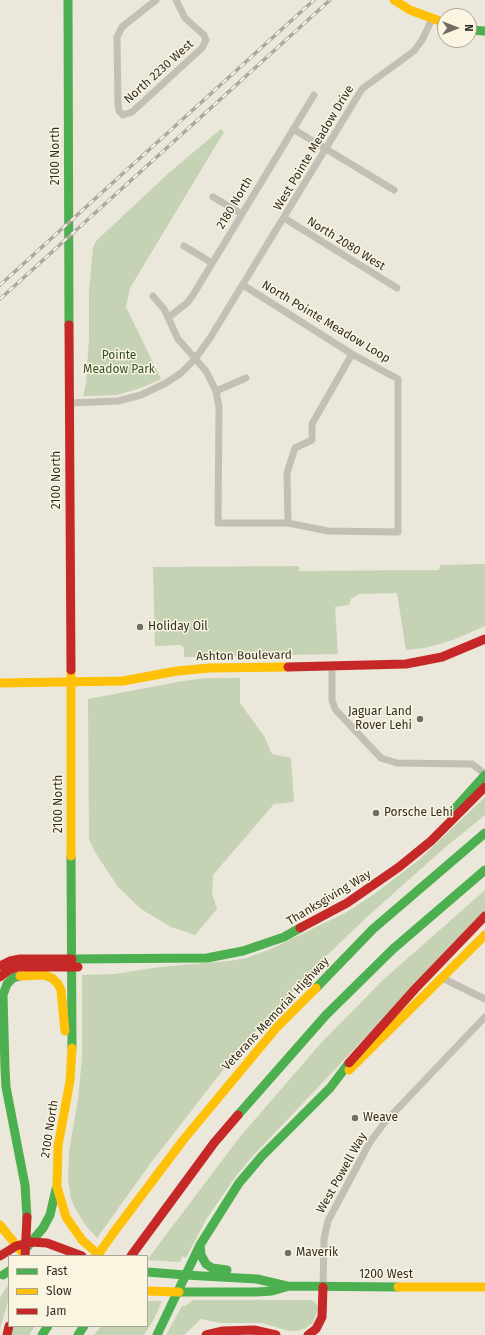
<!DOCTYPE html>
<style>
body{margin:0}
#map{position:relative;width:485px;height:1335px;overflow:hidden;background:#ebe8db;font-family:"Fira Sans",sans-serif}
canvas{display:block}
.legend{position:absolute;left:8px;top:1255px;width:140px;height:72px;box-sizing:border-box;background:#f9f5e1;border:1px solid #aaa595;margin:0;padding:5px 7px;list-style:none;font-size:12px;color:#332d24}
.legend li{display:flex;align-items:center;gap:8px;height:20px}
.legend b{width:20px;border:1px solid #aaa595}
.north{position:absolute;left:437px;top:8px;width:40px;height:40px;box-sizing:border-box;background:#f9f5e1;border:1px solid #aaa595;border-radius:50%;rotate:90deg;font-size:11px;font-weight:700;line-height:16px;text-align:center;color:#332d24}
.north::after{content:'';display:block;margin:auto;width:14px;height:18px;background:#736e64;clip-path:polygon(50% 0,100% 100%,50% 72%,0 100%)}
</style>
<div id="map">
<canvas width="485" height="1335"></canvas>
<ul class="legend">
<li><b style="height:5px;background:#4caf50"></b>Fast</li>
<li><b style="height:5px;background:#ffc107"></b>Slow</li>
<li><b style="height:5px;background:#c62828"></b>Jam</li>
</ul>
<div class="north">N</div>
</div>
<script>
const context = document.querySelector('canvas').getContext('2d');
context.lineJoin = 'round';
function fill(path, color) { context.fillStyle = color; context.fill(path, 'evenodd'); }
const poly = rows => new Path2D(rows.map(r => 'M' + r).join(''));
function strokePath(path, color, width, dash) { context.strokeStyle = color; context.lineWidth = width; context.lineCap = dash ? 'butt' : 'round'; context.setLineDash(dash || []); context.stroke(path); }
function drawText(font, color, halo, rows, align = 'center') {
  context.font = font + ' "Fira Sans",sans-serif'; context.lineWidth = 3; context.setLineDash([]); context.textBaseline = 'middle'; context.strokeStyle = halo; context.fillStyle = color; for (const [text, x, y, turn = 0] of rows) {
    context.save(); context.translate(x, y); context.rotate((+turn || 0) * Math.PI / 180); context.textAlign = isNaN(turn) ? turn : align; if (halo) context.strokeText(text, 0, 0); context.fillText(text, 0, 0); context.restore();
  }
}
fill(poly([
 [221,129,224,132,130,288,126,307,161,379,141,388,117,395,83,396,86,383,89,339,89,292,93,247,96,241,171,171],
 [485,564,485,626,453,640,425,648,406,650,397,593,359,594,351,599,349,605,335,607,338,654,184,657,184,648,181,645,155,646,153,567,299,566,299,571,439,570,440,565],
 [206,678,240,678,240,703,264,736,272,754,291,758,294,802,274,804,213,875,212,893,217,909,195,935,171,927,141,909,118,887,95,852,89,839,88,699,183,681],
 [485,797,485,815,442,850,367,917,322,960,240,1048,150,1164,97,1238,86,1226,76,1210,71,1199,68,1179,69,1152,78,1099,82,1058,82,975,115,974,159,967,229,961,246,958,271,949,345,913,373,895,420,859],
 [485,890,485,911,250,1159,236,1176,207,1218,186,1258,182,1256,181,1261,178,1262,147,1260,239,1138,320,1044,383,980],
 [9,1284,9,1298,0,1329,0,1297],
 [193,1300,311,1300,316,1303,318,1308,313,1323,304,1329,296,1331,289,1331,262,1323,220,1323,201,1319,184,1335,166,1335,182,1306,185,1306],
 [147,1301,162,1301,154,1319,144,1335,94,1335,101,1326,147,1326],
 [14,1326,35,1326,29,1335,11,1335]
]), '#c5d2b4');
strokePath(poly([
 [156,0,122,27,117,37,118,104,119,111,123,115,132,112,202,48,206,40,204,35,185,18,176,0],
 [293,129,394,190],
 [213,197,242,214],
 [284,218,397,288],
 [184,246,212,263],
 [153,296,164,309,178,339,206,371,216,391,219,407,218,523,288,523,328,531,398,532,398,379,352,354,243,285],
 [169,317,187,303,193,295,314,95],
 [216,391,246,378],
 [69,403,118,401,141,395,166,383,181,373,195,359,210,338,362,89,414,51,422,40,432,19],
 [288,523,287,473,295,448,312,440,312,424,352,354],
 [332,667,332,700,335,709,381,758,397,763,472,764,485,774],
 [442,978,485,999],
 [323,1287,324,1239,328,1221,370,1142,385,1122,485,1017]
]), '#c3bfb5', 7);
strokePath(poly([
 [68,0,69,325],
 [469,30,485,31],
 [450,814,485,775],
 [71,856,72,1048],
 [72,959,207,958,243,951,284,937,300,928],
 [20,976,13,978,7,984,3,995,5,1068,6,1087,25,1185,27,1217],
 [316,988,373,929,485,833],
 [238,1115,326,1015,393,949,485,870],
 [200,1245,201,1255,206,1264,212,1268,227,1270],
 [27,1247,43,1228,50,1215,56,1189],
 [147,1272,185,1275],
 [3,1275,9,1271],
 [185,1275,257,1279,287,1286,398,1287],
 [179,1292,257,1292,272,1291,286,1287],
 [42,1335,48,1326],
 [78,1335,84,1326],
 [157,1335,200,1245,239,1183,262,1156,330,1088,349,1063]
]), '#4caf50', 9);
strokePath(poly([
 [394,0,410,10,445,23],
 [71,670,71,856],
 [0,683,123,681,177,671,210,668,288,667],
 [20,976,44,975,52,978,58,984,61,990,65,1031],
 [72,1048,70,1081,58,1146,57,1187,66,1217,82,1240,100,1256],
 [349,1070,485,935],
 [0,1225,21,1251],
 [114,1232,184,1139,277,1027,316,988],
 [398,1287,485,1287],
 [147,1291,179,1292]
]), '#ffc107', 9);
strokePath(poly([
 [69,325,71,670],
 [288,667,406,664,442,657,485,639],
 [300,928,347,903,399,867,431,841,485,787],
 [0,966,10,961,20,959,72,959],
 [0,977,9,970,18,967,78,967],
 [349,1063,415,989,485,916],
 [0,1256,16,1246,32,1242,47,1243,82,1256],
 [131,1256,214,1143,238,1115],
 [7,1335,9,1326],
 [206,1335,223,1331,254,1330,276,1335],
 [308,1335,316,1329,322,1317,323,1287]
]), '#c62828', 9);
const rail = poly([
 [0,285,314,0],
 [0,299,330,0]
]);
strokePath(rail, '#aba89f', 3.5);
strokePath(rail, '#f9f5e1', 2, [6]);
strokePath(poly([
 [97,1256,114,1232]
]), '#ffc107', 9);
strokePath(poly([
 [25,1256,27,1217]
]), '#c62828', 9);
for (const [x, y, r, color] of [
 [140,627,4,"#736e64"],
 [420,719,4,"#736e64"],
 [376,813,4,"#736e64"],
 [355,1118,4,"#736e64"],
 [288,1253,4,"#736e64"]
]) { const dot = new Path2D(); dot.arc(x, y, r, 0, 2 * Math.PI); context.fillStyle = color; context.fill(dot); strokePath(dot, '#f9f5e1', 1.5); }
drawText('12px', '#332d24', '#f9f5e1', [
 ["North 2230 West",159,72,-42],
 ["West Pointe Meadow Drive",314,148,-59],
 ["2100 North",56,156,-90],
 ["2180 North",235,203,-59],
 ["North 2080 West",346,244,32],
 ["North Pointe Meadow Loop",326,322,31],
 ["2100 North",57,480,-90],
 ["Ashton Boulevard",244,656,-1],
 ["2100 North",59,804,-90],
 ["Thanksgiving Way",329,898,-31],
 ["Veterans Memorial Highway",276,1014,-47],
 ["2100 North",50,1129,-81],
 ["West Powell Way",342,1173,-61],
 ["1200 West",386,1275]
]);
drawText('12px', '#365227', '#f9f5e1', [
 ["Pointe",119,356],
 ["Meadow Park",119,370]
]);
drawText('12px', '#332d24', '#f9f5e1', [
 ["Holiday Oil",148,627],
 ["Jaguar Land",412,712,"right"],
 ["Rover Lehi",412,726,"right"],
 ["Porsche Lehi",384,813],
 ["Weave",363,1118],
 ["Maverik",296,1253]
], 'left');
</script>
